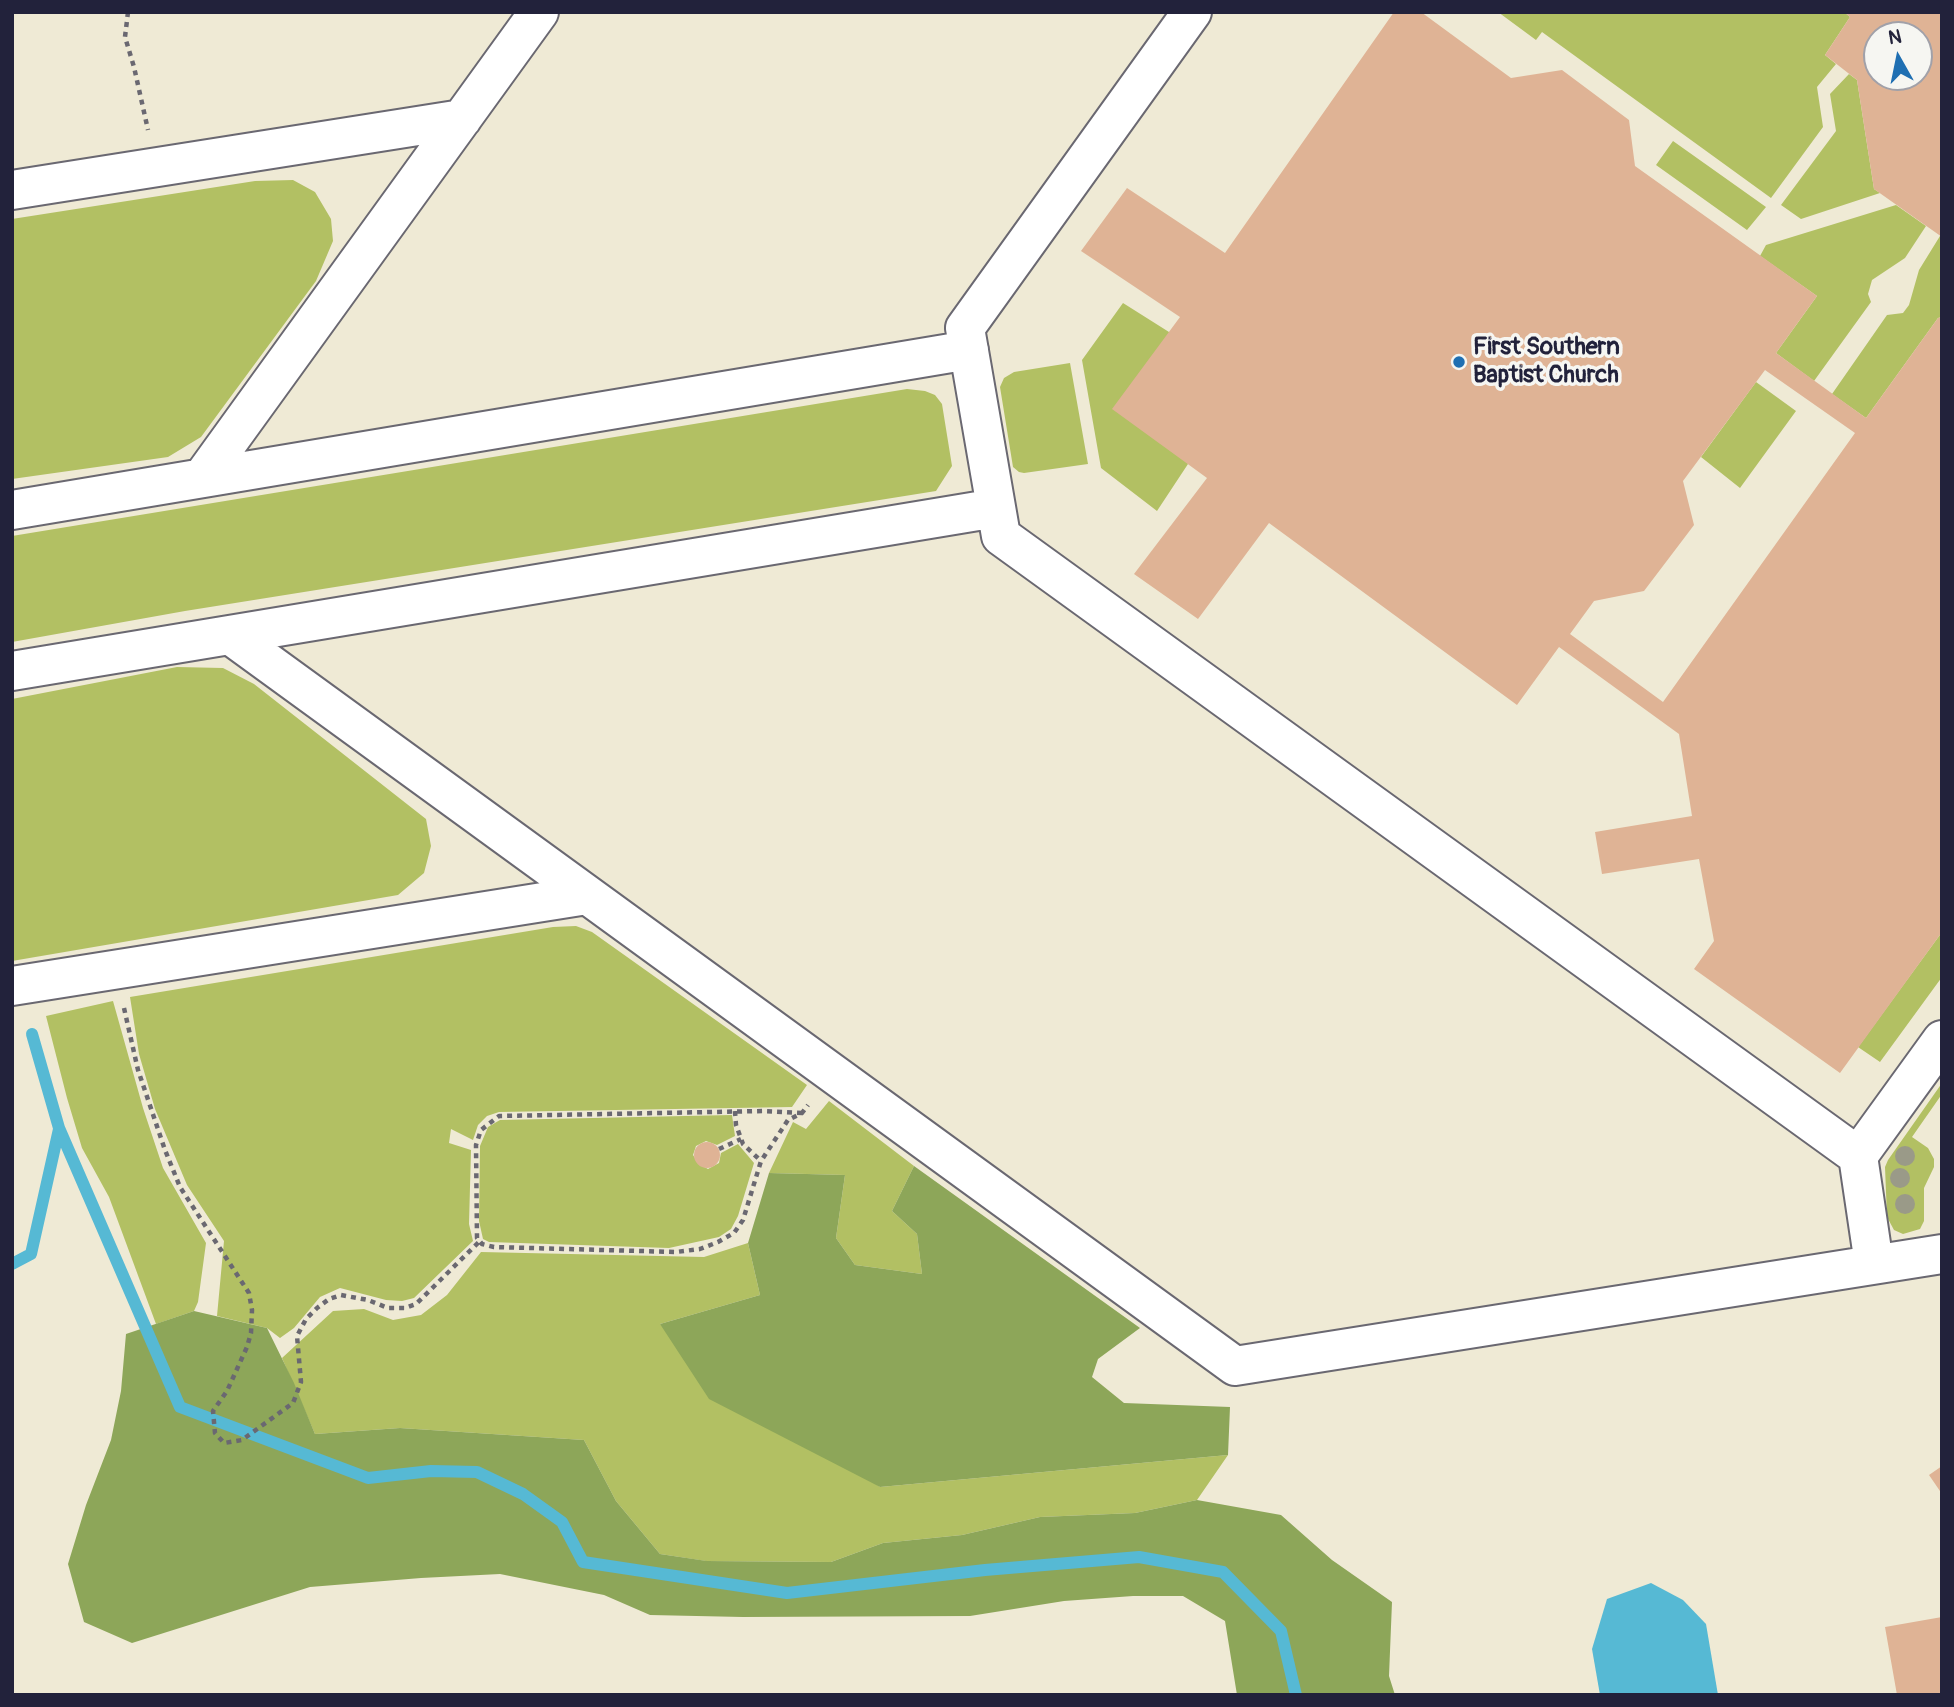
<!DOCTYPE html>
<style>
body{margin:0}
#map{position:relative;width:1954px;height:1707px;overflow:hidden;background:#efead5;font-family:Pangolin,sans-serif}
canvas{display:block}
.frame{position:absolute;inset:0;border:14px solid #22223b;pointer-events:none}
.north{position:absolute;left:1863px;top:21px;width:70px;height:70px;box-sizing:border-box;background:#f6f6f2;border:2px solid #a1a1a9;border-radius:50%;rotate:351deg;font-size:19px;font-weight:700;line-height:28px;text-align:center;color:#22223b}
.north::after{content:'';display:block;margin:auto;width:24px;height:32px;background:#1f6fb2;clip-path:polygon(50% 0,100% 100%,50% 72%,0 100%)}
</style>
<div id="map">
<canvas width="1954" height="1707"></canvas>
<div class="frame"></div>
<div class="north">N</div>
</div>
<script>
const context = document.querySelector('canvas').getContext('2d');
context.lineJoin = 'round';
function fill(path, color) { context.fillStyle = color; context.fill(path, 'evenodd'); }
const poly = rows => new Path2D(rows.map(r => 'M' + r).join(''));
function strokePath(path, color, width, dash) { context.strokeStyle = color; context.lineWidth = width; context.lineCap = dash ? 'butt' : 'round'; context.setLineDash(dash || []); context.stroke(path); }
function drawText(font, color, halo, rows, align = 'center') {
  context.font = font + ' Pangolin,sans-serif'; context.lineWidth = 7; context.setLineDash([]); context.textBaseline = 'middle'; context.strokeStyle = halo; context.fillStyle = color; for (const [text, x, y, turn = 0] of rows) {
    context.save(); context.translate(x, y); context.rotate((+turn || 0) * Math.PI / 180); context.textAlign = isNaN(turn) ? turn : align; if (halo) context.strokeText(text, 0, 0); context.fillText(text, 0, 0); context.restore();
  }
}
fill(poly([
 [1498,12,1844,12,1850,17,1825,55,1836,64,1817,87,1823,127,1771,198,1542,32,1536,40],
 [1849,74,1857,80,1874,189,1880,193,1801,219,1781,205,1836,131,1830,94],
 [1673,141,1766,207,1747,230,1656,165],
 [293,180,315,192,331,219,333,241,316,281,201,437,168,457,12,479,12,219,255,181],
 [1896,205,1926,226,1905,258,1872,280,1868,294,1871,302,1814,381,1776,353,1817,296,1760,256,1766,245],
 [1940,236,1942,317,1938,318,1866,418,1832,394,1887,315,1903,313,1909,305,1919,270],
 [1123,303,1169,332,1188,464,1157,511,1101,468,1082,360],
 [1070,363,1088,464,1024,473,1019,472,1013,467,1000,387,1004,378,1014,372],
 [1756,382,1796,411,1740,488,1701,457],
 [907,389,925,391,935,395,942,404,952,466,936,491,185,611,12,642,12,536],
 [177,667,223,668,254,684,426,819,431,846,424,873,398,895,12,961,12,699],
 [576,926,592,932,807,1085,792,1107,499,1112,487,1116,478,1125,473,1140,451,1129,449,1143,471,1150,469,1224,473,1241,414,1298,402,1301,386,1300,340,1288,320,1297,294,1328,280,1338,267,1328,217,1316,224,1241,187,1185,155,1109,139,1054,130,997,553,927],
 [1942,932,1942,977,1880,1062,1858,1047],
 [113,1001,143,1108,163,1168,206,1243,198,1302,194,1311,156,1324,109,1197,82,1148,67,1098,46,1016],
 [1942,1083,1942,1094,1912,1137,1928,1148,1934,1159,1934,1167,1924,1188,1924,1221,1920,1229,1903,1234,1894,1230,1887,1217,1885,1167,1888,1160],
 [829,1101,914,1166,892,1211,917,1234,922,1274,855,1265,836,1238,845,1175,769,1173,793,1122,806,1129],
 [732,1115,735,1136,717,1145,706,1141,696,1146,693,1155,699,1164,708,1169,719,1163,721,1153,738,1144,754,1163,738,1216,731,1229,719,1237,669,1248,489,1242,483,1239,479,1221,480,1146,488,1127,500,1120],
 [748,1243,760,1295,660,1324,880,1487,1228,1455,1197,1500,1135,1513,1040,1517,962,1535,883,1543,831,1562,706,1561,660,1554,616,1501,584,1440,400,1428,315,1434,282,1358,333,1311,364,1309,393,1320,421,1315,447,1295,481,1252,704,1257]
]), '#b2c063');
fill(poly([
 [914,1166,1140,1328,1098,1359,1092,1377,1124,1403,1230,1407,1228,1455,880,1487,709,1399,660,1324,760,1295,748,1243,769,1173,845,1175,836,1238,855,1265,922,1274,917,1234,892,1211],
 [194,1311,267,1328,294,1383,315,1434,400,1428,584,1440,616,1501,660,1554,707,1561,831,1562,883,1543,962,1535,1040,1517,1135,1513,1197,1500,1281,1515,1332,1560,1392,1602,1389,1676,1395,1695,1237,1695,1225,1621,1183,1596,1133,1596,1064,1601,970,1616,743,1617,650,1615,604,1595,500,1574,421,1578,310,1587,132,1643,84,1622,68,1564,86,1505,111,1440,121,1391,126,1334]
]), '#8da659');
fill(poly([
 [1651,1583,1683,1600,1706,1624,1718,1695,1600,1695,1592,1649,1607,1599]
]), '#56b9d4');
strokePath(poly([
 [32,1034,59,1128,180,1407,368,1478,431,1471,477,1472,523,1494,562,1522,583,1562,787,1593,985,1570,1139,1557,1223,1572,1281,1631,1296,1695],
 [12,1264,31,1254,59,1129]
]), '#56b9d4', 12);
fill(poly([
 [1394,12,1421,12,1511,78,1562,70,1629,120,1635,166,1817,296,1776,353,1866,418,1938,318,1942,317,1942,932,1840,1073,1694,969,1714,941,1699,859,1602,874,1595,832,1692,816,1679,734,1559,647,1517,705,1269,523,1198,619,1134,574,1207,478,1112,409,1180,317,1081,251,1127,188,1225,253],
 [1765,370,1855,433,1663,702,1570,634,1594,601,1644,591,1688,533,1694,525,1683,481],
 [1844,12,1942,12,1942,237,1874,189,1857,80,1825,55,1850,17],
 [1877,35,1919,35,1919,77,1877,77],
 '694 1155a13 13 0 1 1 26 0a13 13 0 1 1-26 0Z',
 [1942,1466,1942,1494,1929,1475],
 [1942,1617,1942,1695,1897,1695,1885,1627]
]), '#dfb395');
const minor = poly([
 [1192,12,965,328,1001,536,1858,1156],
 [12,190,462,119],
 [202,478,539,12],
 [12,510,969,350],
 [230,635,1235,1366,1942,1254],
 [12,671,996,508],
 [12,986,587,895],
 [1874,1264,1858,1156,1942,1040]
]);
strokePath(minor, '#6a6871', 42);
strokePath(poly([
 [128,12,125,37,134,67,148,130],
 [124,1008,138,1070,165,1150,180,1187,249,1293,252,1310,251,1333,247,1347,227,1391,213,1411,215,1433,224,1443,242,1440,293,1403,301,1382,297,1336,306,1319,317,1308,329,1299,341,1295,368,1300,388,1308,405,1308,416,1304,480,1241],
 [735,1111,736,1125,743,1144,761,1161],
 [802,1113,764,1111,499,1116,481,1130,476,1145,477,1238,482,1244,494,1247,676,1252,700,1249,718,1242,734,1233,743,1220,761,1161,788,1120,802,1113,808,1105],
 [719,1149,741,1139]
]), '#6a6871', 4.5, [5, 5]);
strokePath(minor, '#fff', 38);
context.fillStyle = '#9a9a88';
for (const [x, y] of [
 [1905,1156],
 [1900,1178],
 [1905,1204]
]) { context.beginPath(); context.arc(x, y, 10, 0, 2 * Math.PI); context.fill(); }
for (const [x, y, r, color] of [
 [1459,362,7,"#1f6fb2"]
]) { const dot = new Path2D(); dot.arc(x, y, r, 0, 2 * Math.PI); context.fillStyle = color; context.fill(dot); strokePath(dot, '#f6f6f2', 2.5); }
drawText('bold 24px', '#22223b', '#f6f6f2', [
 ["First Southern",1473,348],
 ["Baptist Church",1473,376]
], 'left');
</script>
